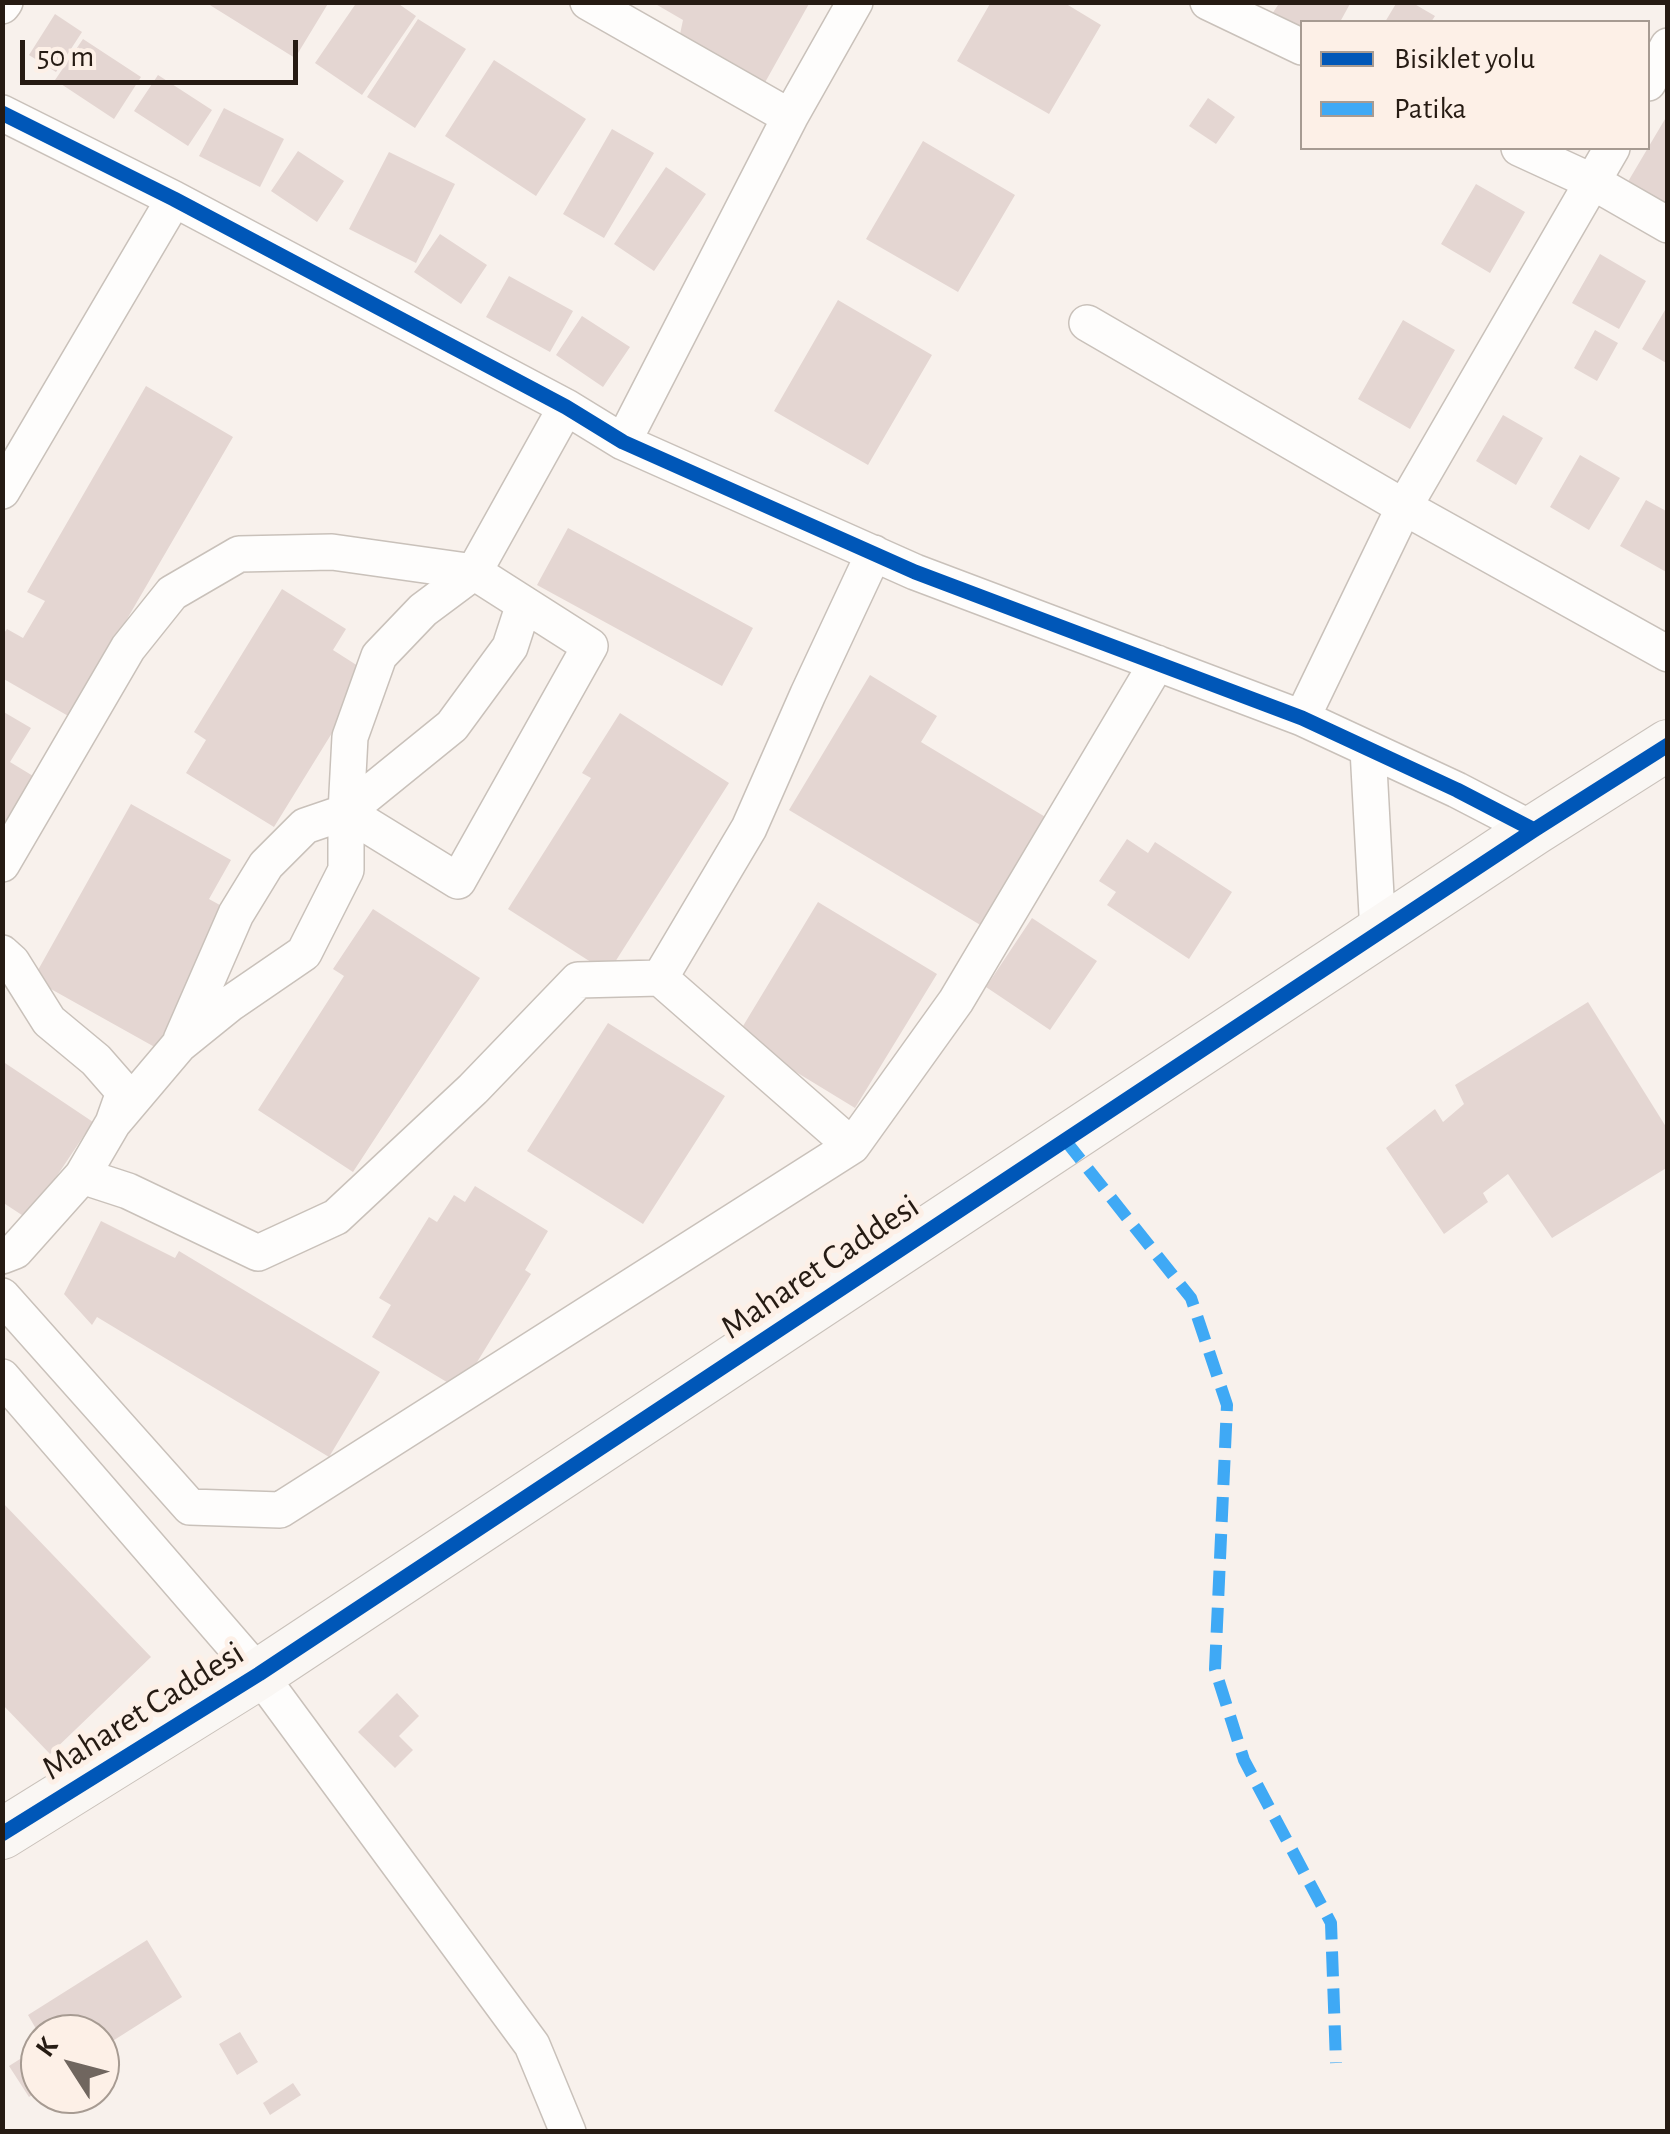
<!DOCTYPE html>
<style>
body{margin:0}
#map{position:relative;width:1670px;height:2134px;overflow:hidden;background:#f8f1ec;font-family:"Alegreya Sans",sans-serif}
canvas{display:block}
.frame{position:absolute;inset:0;border:5px solid #261b13;pointer-events:none}
.legend{position:absolute;left:1300px;top:20px;width:350px;height:130px;box-sizing:border-box;background:#fdf0e7;border:2px solid #a79b92;margin:0;padding:12px 18px;list-style:none;font-size:30px;color:#261b13}
.legend li{display:flex;align-items:center;gap:20px;height:50px}
.legend b{width:50px;border:2px solid #a79b92}
.north{position:absolute;left:20px;top:2014px;width:100px;height:100px;box-sizing:border-box;background:#fdf0e7;border:2px solid #a79b92;border-radius:50%;rotate:306deg;font-size:28px;font-weight:700;line-height:40px;text-align:center;color:#261b13}
.north::after{content:'';display:block;margin:auto;width:35px;height:45px;background:#70665f;clip-path:polygon(50% 0,100% 100%,50% 72%,0 100%)}
.scale{position:absolute;left:20px;top:40px;width:278px;height:45px;box-sizing:border-box;border:5px solid #261b13;border-top:0;padding-left:12px;font-size:30px;line-height:35px;white-space:nowrap;color:#261b13;-webkit-text-stroke:8px #fdf0e7;paint-order:stroke}
</style>
<div id="map">
<canvas width="1670" height="2134"></canvas>
<div class="frame"></div>
<ul class="legend">
<li><b style="height:12px;background:#0057b8"></b>Bisiklet yolu</li>
<li><b style="height:12px;background:#3fa9f5"></b>Patika</li>
</ul>
<div class="north">K</div>
<div class="scale">50 m</div>
</div>
<script>
const context = document.querySelector('canvas').getContext('2d');
context.lineJoin = 'round';
function fill(path, color) { context.fillStyle = color; context.fill(path, 'evenodd'); }
const poly = rows => new Path2D(rows.map(r => 'M' + r).join(''));
function strokePath(path, color, width, dash) { context.strokeStyle = color; context.lineWidth = width; context.lineCap = dash ? 'butt' : 'round'; context.setLineDash(dash || []); context.stroke(path); }
function drawText(font, color, halo, rows, align = 'center') {
  context.font = font + ' "Alegreya Sans",sans-serif'; context.lineWidth = 10; context.setLineDash([]); context.textBaseline = 'middle'; context.strokeStyle = halo; context.fillStyle = color; for (const [text, x, y, turn = 0] of rows) {
    context.save(); context.translate(x, y); context.rotate((+turn || 0) * Math.PI / 180); context.textAlign = isNaN(turn) ? turn : align; if (halo) context.strokeText(text, 0, 0); context.fillText(text, 0, 0); context.restore();
  }
}
fill(poly([
 [205,2,329,2,295,58],
 [357,2,396,2,416,16,362,95,315,63],
 [652,2,810,2,763,86,679,39,683,20],
 [991,2,1063,2,1101,25,1049,114,957,61],
 [1280,2,1351,2,1340,22,1302,22,1302,42,1258,35],
 [1397,2,1411,2,1435,16,1431,22,1385,22],
 [55,14,82,32,56,72,29,55],
 [418,19,466,49,415,128,367,97],
 [83,39,141,77,114,119,55,80],
 [494,60,586,119,536,196,445,136],
 [158,75,212,110,188,146,134,111],
 [1208,98,1235,117,1216,144,1189,126],
 [224,108,284,139,260,187,199,156],
 [1668,114,1668,210,1626,185],
 [612,129,654,153,604,238,563,214],
 [923,141,1015,195,958,292,866,239],
 [298,151,344,181,317,222,271,191],
 [389,152,455,184,416,263,349,229],
 [666,167,706,194,654,271,614,244],
 [1476,184,1525,212,1490,273,1441,244],
 [440,234,487,265,461,304,414,272],
 [1600,254,1646,281,1619,329,1572,303],
 [509,276,573,311,550,352,486,317],
 [838,300,932,355,868,465,774,411],
 [1668,305,1668,364,1642,349],
 [582,316,630,347,603,387,556,355],
 [1403,320,1455,350,1410,429,1358,399],
 [1595,330,1618,343,1597,381,1574,368],
 [146,386,233,437,70,717,2,678,2,636,7,629,23,638,45,601,27,592],
 [1503,415,1543,438,1516,485,1476,461],
 [1580,455,1620,478,1589,530,1550,507],
 [1646,500,1668,512,1668,573,1620,546],
 [568,528,753,628,722,686,537,585],
 [282,589,346,629,333,650,369,673,274,827,186,773,206,740,194,732],
 [870,675,937,716,921,742,1052,821,987,929,789,810],
 [2,711,31,728,10,762,38,779,2,838],
 [620,713,729,783,608,973,508,909,591,778,582,773],
 [131,804,231,860,209,899,236,914,160,1050,33,979],
 [1127,839,1148,853,1155,842,1232,892,1189,959,1107,905,1116,892,1099,881],
 [818,902,937,974,855,1108,737,1036],
 [373,909,480,978,353,1172,258,1110,344,976,333,969],
 [1032,918,1097,961,1050,1030,986,987],
 [1588,1002,1668,1130,1668,1167,1552,1238,1508,1174,1483,1193,1488,1202,1444,1234,1386,1148,1435,1109,1443,1122,1464,1104,1455,1085],
 [608,1023,725,1096,643,1224,527,1151],
 [2,1061,93,1122,28,1219,2,1202],
 [475,1186,548,1231,525,1270,531,1274,460,1390,372,1337,391,1305,379,1298,429,1217,437,1222,454,1195,465,1202],
 [101,1221,175,1258,179,1251,380,1372,329,1457,97,1317,92,1325,64,1294],
 [2,1502,151,1657,50,1754,2,1704],
 [397,1693,419,1716,399,1736,413,1750,395,1768,358,1732],
 [147,1940,182,1997,100,2049,100,2034,39,2034,28,2015],
 [240,2032,258,2062,237,2075,219,2044],
 [39,2047,40,2090,29,2097,9,2066],
 [293,2083,301,2095,270,2115,263,2103]
]), '#e4d6d2');
const street = poly([
 [588,2,790,117],
 [1208,2,1302,47],
 [2,6,5,2],
 [1648,83,1668,46],
 [2,113,174,199,566,407,623,442,915,572,1302,718,1457,790,1534,830],
 [1519,148,1593,182,1668,225],
 [1087,323,1404,507,1668,654],
 [623,442,790,117,855,2],
 [2,491,174,199],
 [1302,718,1404,507,1612,148],
 [1368,749,1378,933],
 [2,864,128,648,172,593,239,554,332,552,474,572,566,407],
 [2,953,12,962,49,1021,96,1060,124,1092,113,1123,82,1176,15,1251,2,1256],
 [660,978,852,1146],
 [181,1040,236,914,266,865,305,826,346,812],
 [113,1123,179,1045,231,1003,304,953,346,870,346,812,350,737,379,656,423,610,474,572,590,646,458,881,346,812,452,726,510,647,524,604],
 [82,1176,128,1191,258,1253,336,1217,473,1089,578,980,660,978,749,828,808,694,874,553],
 [2,1296,190,1507,280,1510,852,1146,956,1001,1157,663],
 [2,1377,259,1674,532,2045,568,2132]
]);
const secondary = poly([
 [2,1834,259,1674,1534,830,1668,745]
]);
strokePath(street, '#c9c1ba', 38);
strokePath(secondary, '#c9c1ba', 52);
strokePath(street, '#fefdfc', 35);
strokePath(secondary, '#faf7f4', 50);
strokePath(poly([
 [1065,1140,1191,1298,1227,1405,1215,1669,1244,1760,1331,1923,1336,2063]
]), '#3fa9f5', 12, [25, 12]);
strokePath(poly([
 [2,113,174,199,566,407,623,442,915,572,1302,718,1457,790,1534,830],
 [2,1834,259,1674,1534,830,1668,745]
]), '#0057b8', 15);
drawText('35px', '#261b13', '#fdf0e7', [
 ["Maharet Caddesi",820,1267,-34],
 ["Maharet Caddesi",143,1711,-32]
]);
</script>
